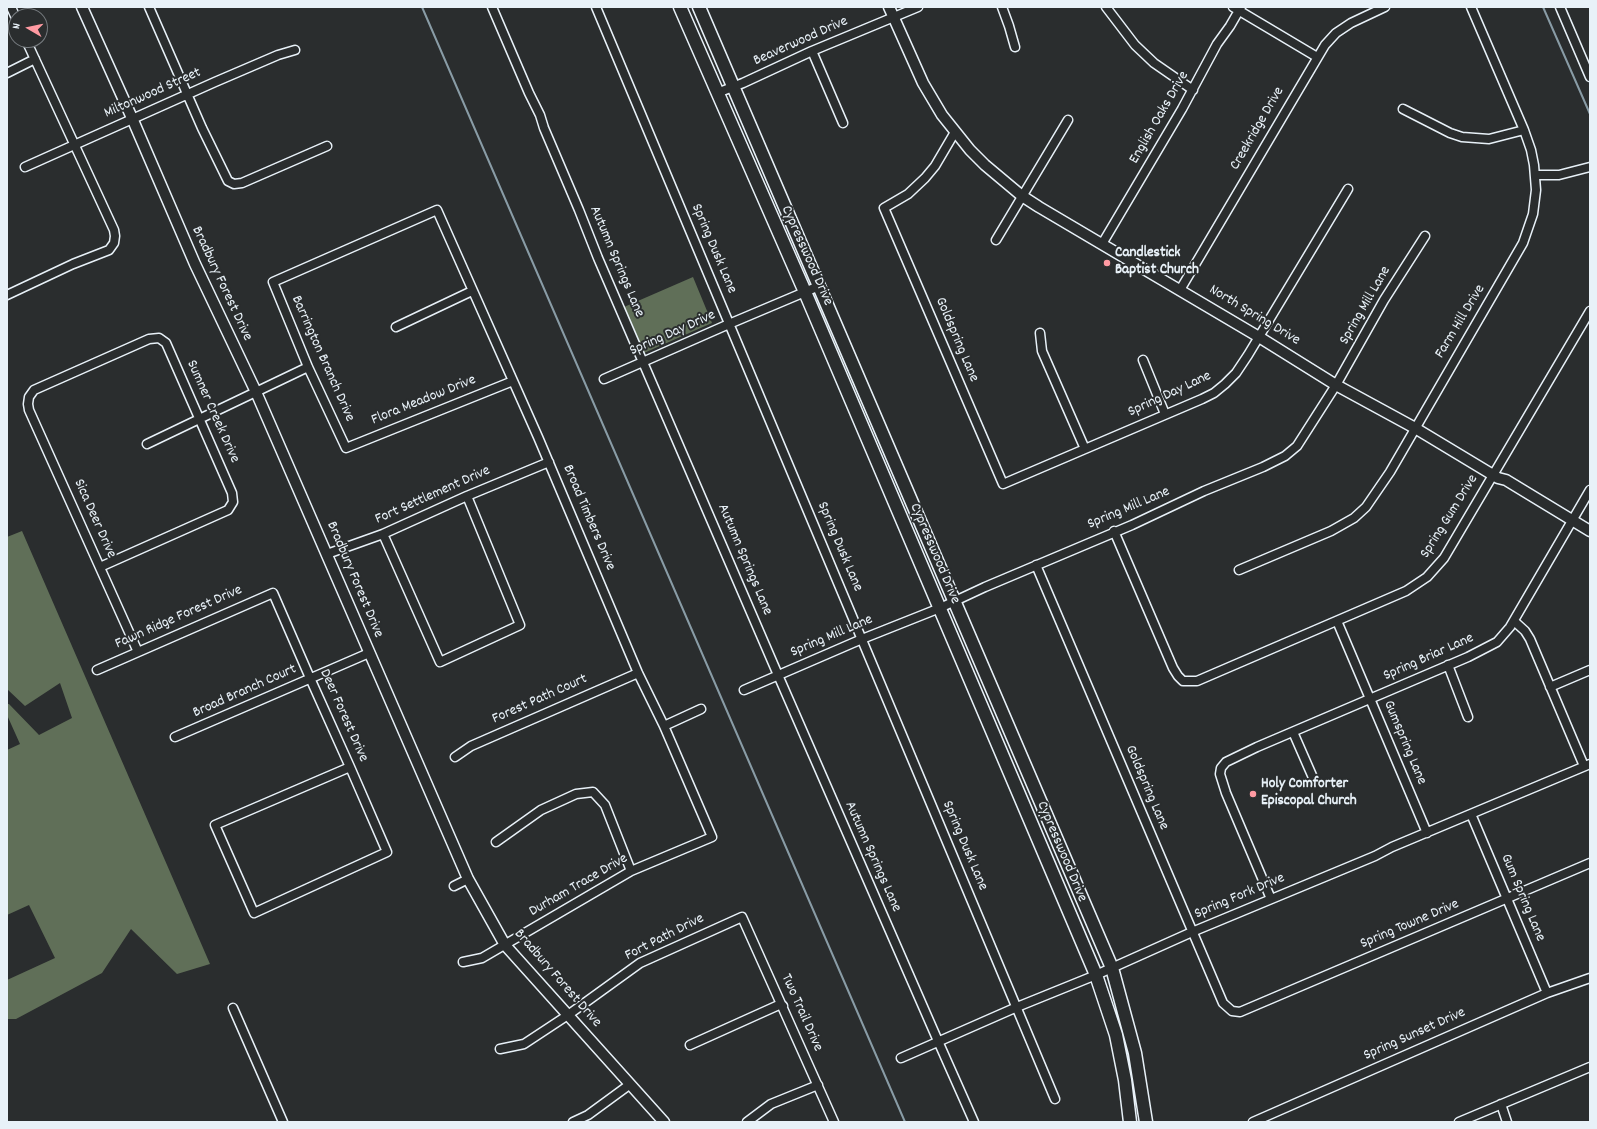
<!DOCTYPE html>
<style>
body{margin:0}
#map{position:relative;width:1597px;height:1129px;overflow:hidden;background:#2a2d2e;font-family:Dekko,sans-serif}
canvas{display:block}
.frame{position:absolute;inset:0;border:8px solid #e8f1f8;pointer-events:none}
.north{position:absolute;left:8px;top:8px;width:40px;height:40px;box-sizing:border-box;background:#2a2d2e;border:1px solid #767b7f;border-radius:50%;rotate:279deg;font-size:11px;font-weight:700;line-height:16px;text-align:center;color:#e8f1f8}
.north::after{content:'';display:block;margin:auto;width:14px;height:18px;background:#ff9aa2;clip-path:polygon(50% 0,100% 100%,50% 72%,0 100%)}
</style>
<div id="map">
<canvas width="1597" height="1129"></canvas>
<div class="frame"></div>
<div class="north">N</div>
</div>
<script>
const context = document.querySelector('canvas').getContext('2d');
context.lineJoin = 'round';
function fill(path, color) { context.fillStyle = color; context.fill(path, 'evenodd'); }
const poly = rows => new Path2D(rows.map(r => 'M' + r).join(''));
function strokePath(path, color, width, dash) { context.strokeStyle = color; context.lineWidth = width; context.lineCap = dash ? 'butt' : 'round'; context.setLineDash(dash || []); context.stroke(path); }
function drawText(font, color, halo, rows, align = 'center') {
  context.font = font + ' Dekko,sans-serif'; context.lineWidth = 4; context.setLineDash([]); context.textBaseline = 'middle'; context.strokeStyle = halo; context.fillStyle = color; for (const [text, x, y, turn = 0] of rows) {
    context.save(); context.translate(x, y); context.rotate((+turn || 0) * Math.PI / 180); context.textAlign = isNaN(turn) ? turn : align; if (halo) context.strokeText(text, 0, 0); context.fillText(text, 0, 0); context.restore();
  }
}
fill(poly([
 [693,277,712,323,644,353,624,307],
 [22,531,210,964,177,974,131,929,102,973,16,1019,7,1019,7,980,55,958,29,905,7,915,7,750,20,744,7,715,7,704,9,704,39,735,72,718,60,683,25,706,7,689,7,537]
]), '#606f58');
strokePath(poly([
 [422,7,905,1122],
 [1543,7,1590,114]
]), '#899ca6', 2);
const minor = poly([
 [11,7,16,18],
 [149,7,202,128,228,181,234,184,242,183,327,146],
 [492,7,529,93,540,115,544,128,579,210,598,258,778,675,938,1041,974,1122],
 [596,7,1055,1099],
 [1002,7,1009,26,1015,47],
 [1106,7,1135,45,1154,63,1193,90],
 [1233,7,1317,57],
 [1560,7,1590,77],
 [812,51,843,123],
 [7,73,35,59],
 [717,93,743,83,812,51,918,7],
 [1403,109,1450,133,1462,137,1489,139,1524,130],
 [955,132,935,166,925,178,908,194,884,208,1003,484,1202,399,1214,393,1225,384,1236,373,1248,355,1348,189],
 [25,167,215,82,278,55,295,50],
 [1535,175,1559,175,1590,167],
 [996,240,1068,120],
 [1102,244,1182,109,1217,44,1230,26,1241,7],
 [1180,290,1325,45,1336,33,1351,23,1385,7],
 [7,295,73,264,109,250,114,243,115,236,114,230,26,40],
 [396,327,472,291],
 [1040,333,1042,351,1085,449],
 [1143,360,1165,414],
 [604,379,729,324,819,286],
 [147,444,308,367],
 [1114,531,1173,668,1178,676,1183,681,1197,681,1406,591,1427,577,1444,558,1590,311],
 [383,534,440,662,520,625,467,496],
 [327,554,383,534,467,496,549,462],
 [1036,565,1223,1003,1232,1011,1240,1012,1590,863],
 [100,567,228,510,233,502,232,493,166,343,159,338,149,339,34,390,29,397,28,404,29,410,138,652],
 [1239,570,1331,531,1354,518,1366,507,1390,472,1523,243,1533,214,1536,190,1534,165,1531,150,1524,130,1471,7],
 [1337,621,1427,833],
 [1514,621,1525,631,1530,639,1584,766],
 [1448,665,1468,717],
 [97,670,273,593,310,678,350,767,387,852,254,913,215,825,350,767],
 [1550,687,1590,670],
 [744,690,862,639,940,608,985,587,1132,525,1204,491,1263,467,1285,456,1297,446,1336,385,1384,300,1425,236],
 [664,726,701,709],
 [1293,732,1314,780],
 [175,737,369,653],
 [455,757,471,746,638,673],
 [1471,814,1547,993],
 [496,842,541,810,576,794,593,792,605,805,631,871],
 [454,886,468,879],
 [1271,899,1226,793,1220,774,1221,768,1226,762,1257,747,1468,657,1497,642,1510,627,1590,490],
 [463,962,482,958,631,871,712,837,664,726,638,673,538,437,437,210,273,282,308,367,346,448,513,381],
 [233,1008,283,1122],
 [690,1045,781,1004,783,1006],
 [500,1049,524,1044,568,1015,640,963,742,917,834,1122],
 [901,1058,1017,1007,1096,975,1192,932,1375,856,1392,847,1590,764],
 [1501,1104,1507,1122],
 [573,1122,588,1115,629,1085,628,1082],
 [747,1122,771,1104,818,1085],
 [1253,1122,1547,993,1590,978],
 [1459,1122,1590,1067]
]);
const tertiary = poly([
 [82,7,132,118,195,264,256,392,468,879,505,945,664,1122],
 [889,7,923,83,942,115,970,150,985,165,1022,196,1039,207,1259,337,1336,385,1415,428,1498,478,1506,480,1529,494,1590,531]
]);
const secondary = poly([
 [680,7,805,292,1096,975,1116,1035,1125,1080,1130,1122],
 [699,7,1112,968,1135,1053,1146,1122]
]);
strokePath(minor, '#e8f1f8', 11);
strokePath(tertiary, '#e8f1f8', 13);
strokePath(secondary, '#e8f1f8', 15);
strokePath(minor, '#2a2d2e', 8);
strokePath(tertiary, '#2a2d2e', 10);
strokePath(secondary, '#2a2d2e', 12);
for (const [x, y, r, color] of [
 [1107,263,4,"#ff9aa2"],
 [1253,794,4,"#ff9aa2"]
]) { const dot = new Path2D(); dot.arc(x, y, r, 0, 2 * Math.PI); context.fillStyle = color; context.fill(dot); strokePath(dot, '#2a2d2e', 1.5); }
drawText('15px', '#e8f1f8', '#2a2d2e', [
 ["Beaverwood Drive",801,42,-24],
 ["Miltonwood Street",153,94,-24],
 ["English Oaks Drive",1160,118,-60],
 ["Creekridge Drive",1258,129,-60],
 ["Spring Dusk Lane",713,249,67],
 ["Cypresswood Drive",806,256,66],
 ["Autumn Springs Lane",616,262,67],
 ["Bradbury Forest Drive",221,284,65],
 ["Spring Mill Lane",1366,306,-60],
 ["North Spring Drive",1254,316,31],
 ["Farm Hill Drive",1461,322,-59],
 ["Spring Day Drive",673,334,-24],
 ["Goldspring Lane",956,340,67],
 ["Barrington Branch Drive",322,359,66],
 ["Spring Day Lane",1170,395,-25],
 ["Flora Meadow Drive",424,401,-22],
 ["Sumner Creek Drive",212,412,66],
 ["Fort Settlement Drive",433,496,-24],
 ["Spring Mill Lane",1129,509,-23],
 ["Spring Gum Drive",1450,517,-58],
 ["Broad Timbers Drive",588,518,67],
 ["Sica Deer Drive",94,519,66],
 ["Spring Dusk Lane",839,547,67],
 ["Cypresswood Drive",934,554,67],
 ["Autumn Springs Lane",744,560,67],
 ["Bradbury Forest Drive",354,580,67],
 ["Fawn Ridge Forest Drive",179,618,-24],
 ["Spring Mill Lane",832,637,-23],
 ["Spring Briar Lane",1429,658,-24],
 ["Broad Branch Court",245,692,-24],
 ["Forest Path Court",540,700,-24],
 ["Deer Forest Drive",343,716,66],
 ["Gumspring Lane",1404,743,67],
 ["Goldspring Lane",1146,788,67],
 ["Spring Dusk Lane",964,846,67],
 ["Cypresswood Drive",1061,852,67],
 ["Autumn Springs Lane",872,857,66],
 ["Durham Trace Drive",579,886,-30],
 ["Spring Fork Drive",1240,897,-23],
 ["Gum Spring Lane",1522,898,67],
 ["Spring Towne Drive",1410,925,-23],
 ["Fort Path Drive",665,938,-27],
 ["Bradbury Forest Drive",557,979,49],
 ["Two Trail Drive",801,1013,66],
 ["Spring Sunset Drive",1415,1035,-24]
]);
drawText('bold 15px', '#e8f1f8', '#2a2d2e', [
 ["Candlestick",1115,254],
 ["Baptist Church",1115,271],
 ["Holy Comforter",1261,785],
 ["Episcopal Church",1261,802]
], 'left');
</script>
